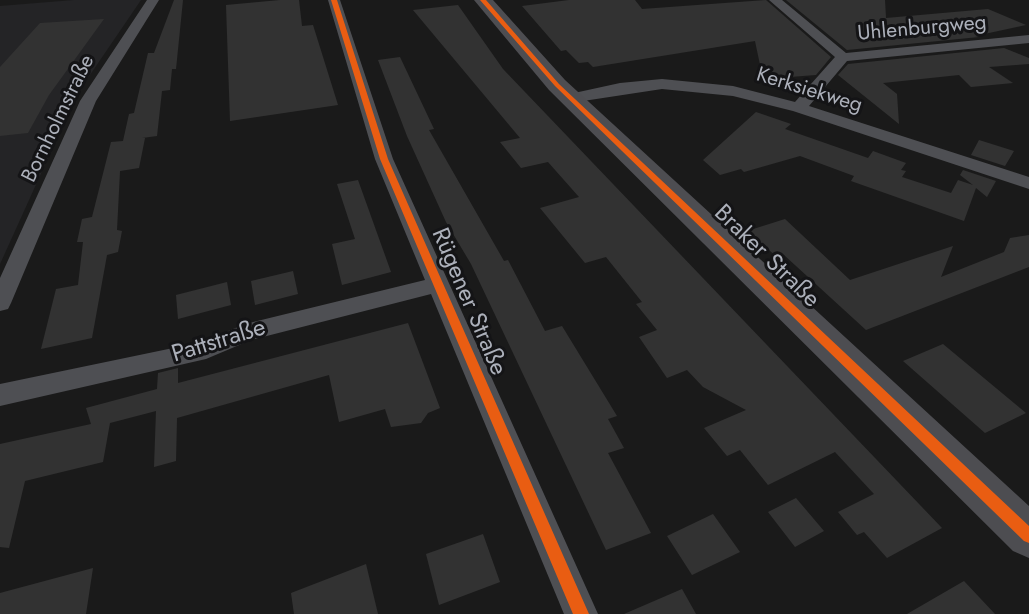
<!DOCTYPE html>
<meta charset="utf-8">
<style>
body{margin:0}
canvas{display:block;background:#1a1a1a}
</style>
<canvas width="1029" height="614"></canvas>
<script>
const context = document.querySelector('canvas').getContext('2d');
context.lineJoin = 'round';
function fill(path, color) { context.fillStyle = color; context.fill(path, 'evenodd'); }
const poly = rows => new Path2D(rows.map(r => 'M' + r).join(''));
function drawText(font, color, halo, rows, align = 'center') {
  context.font = font + ' Jost,sans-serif'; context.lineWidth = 6; context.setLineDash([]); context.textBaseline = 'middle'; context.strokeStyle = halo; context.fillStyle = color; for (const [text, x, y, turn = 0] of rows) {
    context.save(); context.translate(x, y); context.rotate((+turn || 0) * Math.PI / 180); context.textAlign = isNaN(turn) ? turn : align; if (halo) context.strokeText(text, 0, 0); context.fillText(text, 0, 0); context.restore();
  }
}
fill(poly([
 [74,0,141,0,77,94,0,264,0,6]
]), '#242426');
fill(poly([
 [174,0,183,0,176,69,172,69,170,90,162,91,157,136,142,138,145,138,139,168,120,171,117,230,122,231,118,252,107,255,92,338,41,349,56,289,78,285,83,242,77,242,82,219,92,217,111,142,123,141,129,114,134,113,148,53,154,53],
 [280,0,299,0,302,26,313,25,338,105,230,121,226,5],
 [569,0,635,0,642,9,766,0,831,57,816,75,763,79,755,41,593,67,588,62,579,63,566,50,561,51,522,6],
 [786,0,885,0,886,18,988,9,1026,25,975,36,979,37,847,50],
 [458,5,503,69,942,528,887,558,864,532,857,535,838,512,874,494,835,452,768,485,740,450,727,456,704,428,746,410,703,387,687,370,667,378,639,337,657,330,636,304,642,302,606,257,585,263,540,208,579,197,548,162,521,168,500,142,520,138,413,10],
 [104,19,49,95,28,133,0,136,0,67,40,23],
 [1004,48,1029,58,1029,64,989,67,1013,83,971,87,959,75,883,83,897,94,899,124,838,75,848,64],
 [400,57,434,129,429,130,504,261,508,260,545,331,562,326,617,416,608,419,624,448,608,453,651,533,606,550,471,264,446,222,407,136,378,60],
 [756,112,791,124,785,129,868,158,873,151,906,163,901,170,906,171,902,177,951,193,958,180,973,185,960,175,963,170,996,181,987,197,976,188,964,221,851,181,854,176,800,156,744,172,741,169,720,175,703,160],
 [979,140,1014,151,1005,166,971,155],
 [358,180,391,272,342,285,332,244,355,239,337,184],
 [785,219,850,280,953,246,941,277,1004,252,1010,238,1029,235,1029,267,866,330,784,255,777,257,747,231],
 [293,271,298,294,255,305,251,281],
 [227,282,231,305,178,319,176,295],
 [408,323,440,408,428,413,421,423,391,427,385,409,339,422,329,375,177,418,176,461,154,467,156,411,110,423,103,462,25,481,9,548,0,547,0,444,91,424,86,408,157,389,158,373,178,368,178,383],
 [943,344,1026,413,985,433,903,361],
 [796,498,824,531,795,547,768,512],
 [713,514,740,552,692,575,667,536],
 [483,534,500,582,439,605,426,554],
 [366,564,378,614,294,614,291,593],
 [93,568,86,614,0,614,0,593],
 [964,581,995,614,907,614],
 [682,589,696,614,624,614]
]), '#323232');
fill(poly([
 [147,0,159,0,96,101,11,303,8,309,0,311,0,278,80,101,147,0],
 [328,0,340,0,393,159,598,614,564,614,431,294,251,340,206,359,0,406,0,384,202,342,245,324,425,280,375,159,328,0],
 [769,0,782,0,846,53,1029,35,1029,43,847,61,809,106,1029,177,1029,189,793,111,733,96,662,89,570,103,562,98,565,95,620,83,662,79,733,86,795,102,835,57,769,0]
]), '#4e4f53');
fill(poly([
 [474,0,493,0,565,80,1029,506,1029,558,1013,551,549,90,474,0]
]), '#4d4d51');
fill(poly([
 [331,0,337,0,388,159,589,614,573,614,380,159,331,0],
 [480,0,486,0,559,84,1029,526,1029,543,1024,541,555,86,480,0]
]), '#e95d12');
drawText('21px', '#acb0ba', '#141416', [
 ["Uhlenburgweg",922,29,-5],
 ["Kerksiekweg",809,91,17],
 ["Bornholmstraße",59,119,-64]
]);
drawText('24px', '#acb0ba', '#141416', [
 ["Braker Straße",766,257,44],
 ["Rügener Straße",468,302,67],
 ["Pattstraße",219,342,-17]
]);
</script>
